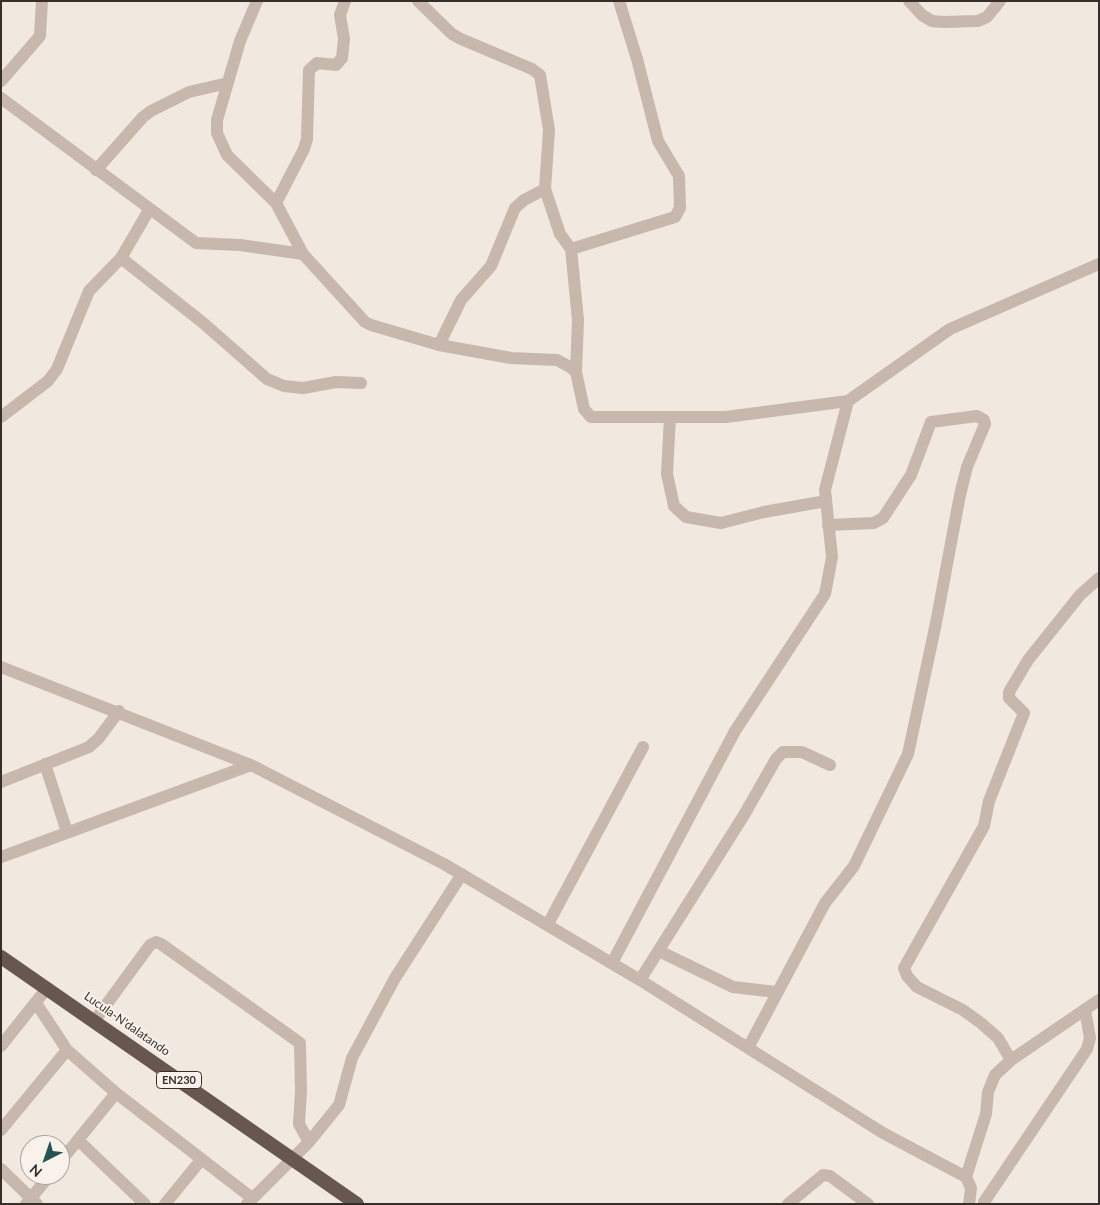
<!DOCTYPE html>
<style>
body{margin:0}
#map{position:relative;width:1100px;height:1205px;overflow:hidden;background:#f1e8e0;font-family:Lato,sans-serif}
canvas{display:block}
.frame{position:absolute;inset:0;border:2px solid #372e2b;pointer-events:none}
.north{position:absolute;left:20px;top:1135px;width:50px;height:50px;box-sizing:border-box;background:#f9f2ec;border:1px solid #aba49f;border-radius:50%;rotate:221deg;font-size:14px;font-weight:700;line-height:20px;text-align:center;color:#372e2b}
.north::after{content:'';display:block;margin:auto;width:18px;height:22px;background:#245554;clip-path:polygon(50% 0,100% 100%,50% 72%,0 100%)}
</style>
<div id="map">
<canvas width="1100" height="1205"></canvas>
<div class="frame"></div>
<div class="north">N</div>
</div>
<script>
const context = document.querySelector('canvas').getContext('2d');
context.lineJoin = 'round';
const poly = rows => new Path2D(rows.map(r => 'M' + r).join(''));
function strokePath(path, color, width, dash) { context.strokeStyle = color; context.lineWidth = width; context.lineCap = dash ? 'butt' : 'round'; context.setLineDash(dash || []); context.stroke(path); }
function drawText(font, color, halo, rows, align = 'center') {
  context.font = font + ' Lato,sans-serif'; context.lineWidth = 4; context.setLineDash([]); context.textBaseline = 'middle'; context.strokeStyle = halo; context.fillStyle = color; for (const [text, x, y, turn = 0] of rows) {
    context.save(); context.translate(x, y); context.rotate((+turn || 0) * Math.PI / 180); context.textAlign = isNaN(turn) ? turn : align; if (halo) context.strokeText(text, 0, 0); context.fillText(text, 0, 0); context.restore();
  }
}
strokePath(poly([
 [257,1,240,41,217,120,217,133,227,155,276,203,303,254,365,322,371,325,439,345,511,358,557,360,570,367,576,372,584,409,591,417,726,417,848,401,950,329,1099,264],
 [418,1,452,34,461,39,532,69,540,75,549,130,545,189,560,234,571,249,578,320,576,372],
 [909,1,922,15,932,21,943,22,978,21,987,17,1000,1],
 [1,81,40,36,42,1],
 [1,98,196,243,240,245,303,254],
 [96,170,143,117,151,111,189,92,228,83],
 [276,203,304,149,307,139,309,70,317,63,336,65,342,58,344,39,340,15,345,1],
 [571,249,675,217,680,208,679,176,658,141,637,59,619,1],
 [121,258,202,322,267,379,284,386,303,388,336,382,361,383],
 [439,345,461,300,491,266,515,208,524,200,545,189],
 [1,417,48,381,57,369,89,291,121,258,149,210],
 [670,417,667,474,674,506,686,517,721,523,764,512,826,501],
 [1,667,251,765,444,864,640,980,883,1133,966,1177,971,1188,969,1204],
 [45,764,67,832],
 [1,782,89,747,99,738,119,711],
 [1,857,251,765],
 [548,924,643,747],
 [659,951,733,987,776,992],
 [612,963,735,731,825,594,832,557,825,490,848,401],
 [640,980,744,815,776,759,783,752,802,752,830,765],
 [36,1003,67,1050,116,1093,252,1198],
 [95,1020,150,945,156,942,161,944,300,1043,301,1091,299,1124,309,1142],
 [1,1046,47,988],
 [748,1048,825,903,854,866,908,754,936,623,960,495,967,467,985,424,984,420,977,416,931,422,911,475,883,518,874,523,828,525],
 [1011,1060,998,1038,981,1023,963,1010,917,987,907,976,904,968,984,826,989,801,1024,713,1009,698,1009,692,1028,660,1080,595,1099,578],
 [1,1130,67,1050],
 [78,1140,145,1204],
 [60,1162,116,1093],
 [1,1169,37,1204],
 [966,1177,986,1114,988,1092,995,1075,1011,1060,1099,1000],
 [984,1202,1087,1049,1090,1038,1085,1010],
 [26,1204,50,1175],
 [165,1204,201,1160],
 [247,1204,309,1142,339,1105,352,1058,395,978,462,874],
 [788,1204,823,1175,830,1176,868,1204]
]), '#c8b7ad', 12);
strokePath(poly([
 [1,957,357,1204]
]), '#685650', 14);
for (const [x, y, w] of [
 [179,1080,45]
]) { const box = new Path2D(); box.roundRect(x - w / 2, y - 8.5, w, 17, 4); context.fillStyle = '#f9f2ec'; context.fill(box); strokePath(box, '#372e2b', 1); }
drawText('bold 11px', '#372e2b', null, [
 ["EN230",179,1080]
]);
drawText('12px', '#372e2b', '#f9f2ec', [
 ["Lucula-N'dalatando",127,1024,35]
]);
</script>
